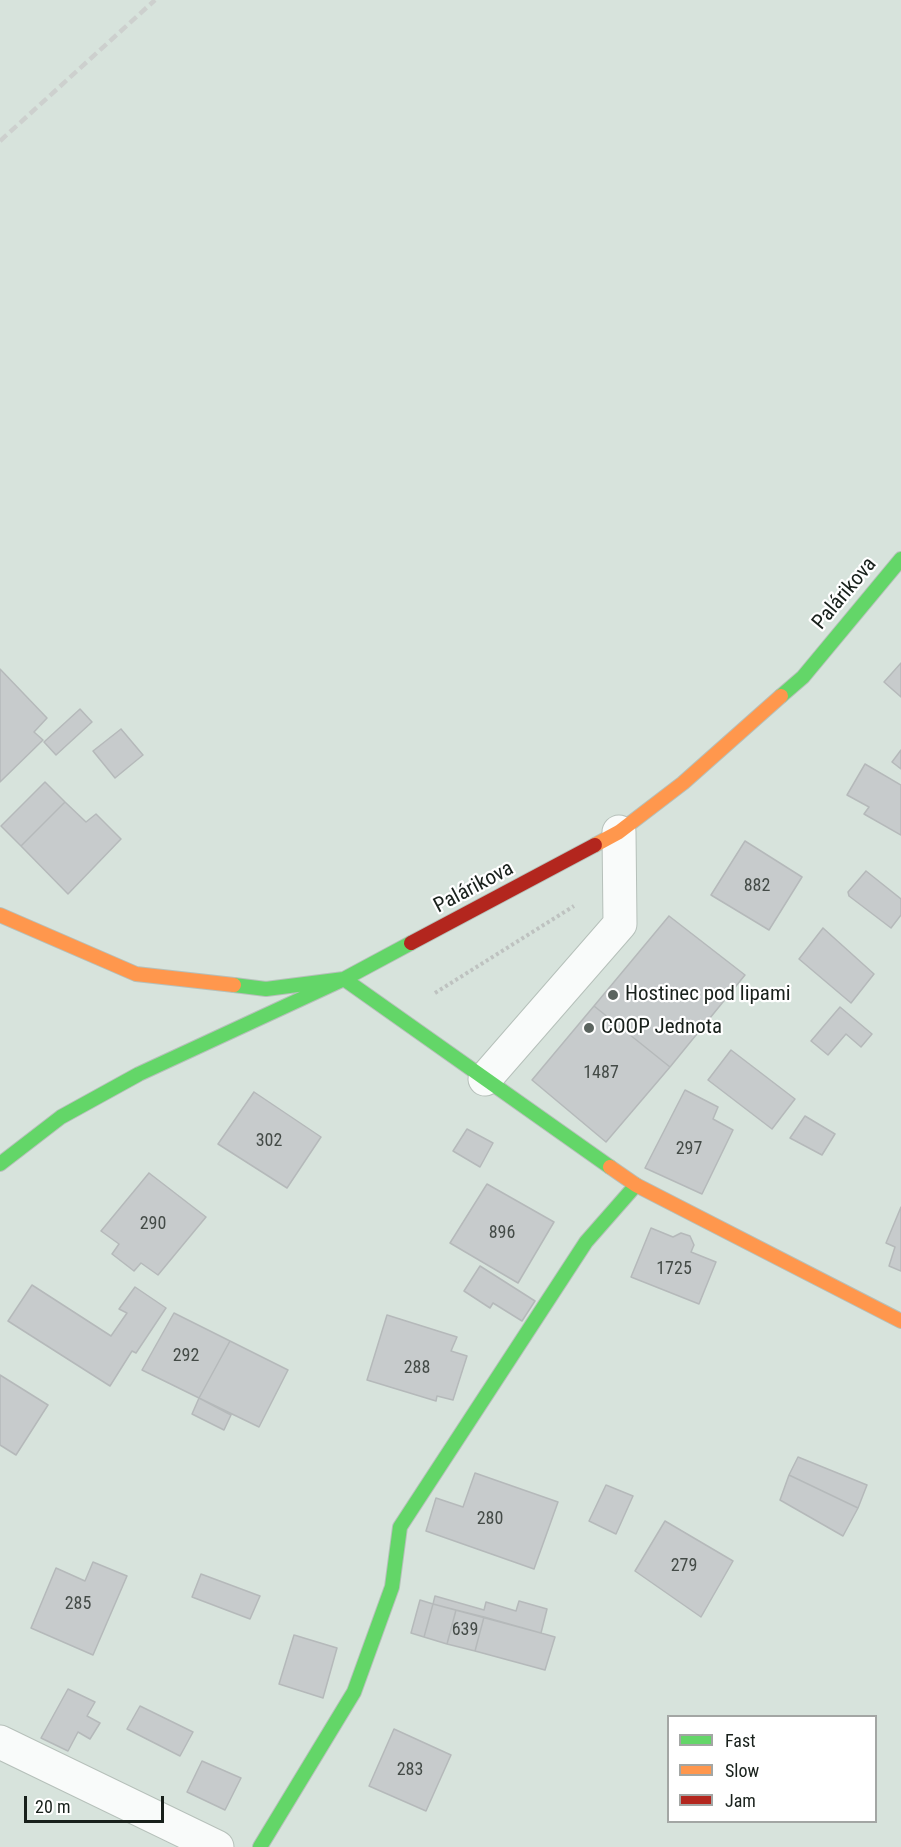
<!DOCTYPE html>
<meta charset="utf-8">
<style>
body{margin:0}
#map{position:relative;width:901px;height:1847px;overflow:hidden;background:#d7e3dc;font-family:"Roboto Condensed",sans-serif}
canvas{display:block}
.legend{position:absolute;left:667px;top:1715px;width:210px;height:108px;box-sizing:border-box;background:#fff;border:2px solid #a3a6a4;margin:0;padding:8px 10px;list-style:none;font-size:18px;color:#18201b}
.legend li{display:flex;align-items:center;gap:12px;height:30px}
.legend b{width:30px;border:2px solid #a3a6a4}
.scale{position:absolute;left:24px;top:1796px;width:140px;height:27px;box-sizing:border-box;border:3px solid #18201b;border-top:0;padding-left:8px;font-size:18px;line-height:21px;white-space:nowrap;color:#18201b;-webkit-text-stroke:4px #fff;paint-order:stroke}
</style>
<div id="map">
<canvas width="901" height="1847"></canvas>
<ul class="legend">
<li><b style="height:8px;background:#63d668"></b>Fast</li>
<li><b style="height:8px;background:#ff974d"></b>Slow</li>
<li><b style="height:8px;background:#b3261e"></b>Jam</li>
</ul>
<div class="scale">20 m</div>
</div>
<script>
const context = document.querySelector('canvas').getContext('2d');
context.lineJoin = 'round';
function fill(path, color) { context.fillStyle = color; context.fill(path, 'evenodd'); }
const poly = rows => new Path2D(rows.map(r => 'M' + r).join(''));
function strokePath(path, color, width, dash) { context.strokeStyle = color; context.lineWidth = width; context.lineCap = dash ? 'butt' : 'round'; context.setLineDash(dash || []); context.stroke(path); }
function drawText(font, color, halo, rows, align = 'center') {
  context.font = font + ' "Roboto Condensed",sans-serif'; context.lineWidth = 4.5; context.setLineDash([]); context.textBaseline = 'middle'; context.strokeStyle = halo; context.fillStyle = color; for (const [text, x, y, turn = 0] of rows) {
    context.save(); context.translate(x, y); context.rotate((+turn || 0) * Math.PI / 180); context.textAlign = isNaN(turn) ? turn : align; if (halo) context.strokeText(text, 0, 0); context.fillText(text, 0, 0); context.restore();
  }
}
const building = poly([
 [901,663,901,697,884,682,901,663],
 [0,669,47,718,34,732,43,740,0,782,0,669],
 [80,709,92,722,56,755,44,742,80,709],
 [121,729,143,755,115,778,93,751,121,729],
 [901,750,901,769,892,762,901,750],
 [865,764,901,785,901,835,864,814,869,807,847,795,865,764],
 [45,782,65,802,21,846,1,826,45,782],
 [65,802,86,822,96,814,121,839,68,894,21,846,65,802],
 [745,841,802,877,769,930,711,895,745,841],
 [866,871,901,899,901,915,891,928,849,896,848,892,866,871],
 [669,916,745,975,670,1067,594,1006,669,916],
 [823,928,874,974,851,1003,799,959,823,928],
 [594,1006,670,1067,606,1142,532,1080,594,1006],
 [840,1007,872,1034,861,1047,846,1034,828,1055,811,1041,840,1007],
 [731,1050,795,1099,772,1129,708,1080,731,1050],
 [685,1090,718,1107,713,1119,733,1130,702,1194,645,1168,685,1090],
 [254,1092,321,1137,287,1188,218,1144,254,1092],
 [805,1116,835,1134,822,1155,790,1138,805,1116],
 [467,1129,493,1143,480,1167,453,1151,467,1129],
 [149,1173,206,1217,158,1275,141,1263,134,1271,112,1254,119,1244,101,1231,149,1173],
 [487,1184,554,1222,518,1283,450,1243,487,1184],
 [901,1207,901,1271,889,1266,895,1247,886,1243,901,1207],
 [651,1228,673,1237,681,1233,690,1236,694,1245,691,1252,716,1262,699,1304,631,1277,651,1228],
 [480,1266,535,1301,522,1321,493,1303,490,1308,464,1291,480,1266],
 [32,1285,111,1336,127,1313,119,1309,135,1287,166,1308,136,1353,132,1351,110,1386,8,1321,32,1285],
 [174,1313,230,1341,199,1398,142,1370,174,1313],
 [387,1315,457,1337,451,1351,467,1356,453,1400,437,1396,436,1401,367,1380,387,1315],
 [230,1341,288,1370,259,1427,199,1398,230,1341],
 [0,1375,48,1405,16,1455,0,1445,0,1375],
 [199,1398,231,1415,224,1430,192,1414,199,1398],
 [798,1457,867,1485,858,1508,789,1475,798,1457],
 [475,1473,558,1502,534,1569,426,1531,436,1498,463,1507,475,1473],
 [789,1475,858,1508,843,1536,780,1500,789,1475],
 [606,1485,633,1496,616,1534,589,1521,606,1485],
 [665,1521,733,1561,701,1617,635,1571,665,1521],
 [93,1562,127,1576,93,1655,31,1628,56,1568,85,1581,93,1562],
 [201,1574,260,1596,250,1619,192,1597,201,1574],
 [435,1596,484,1610,486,1602,516,1611,519,1601,547,1609,541,1633,433,1604,435,1596],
 [420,1600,433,1604,424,1637,411,1633,420,1600],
 [433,1604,456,1610,447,1644,424,1637,433,1604],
 [456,1610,484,1617,475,1651,447,1644,456,1610],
 [484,1617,555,1637,545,1670,475,1651,484,1617],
 [294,1635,337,1648,323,1698,279,1684,294,1635],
 [68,1689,95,1702,87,1716,100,1723,90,1739,78,1732,68,1751,41,1738,68,1689],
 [140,1706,193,1732,180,1756,127,1729,140,1706],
 [394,1729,451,1755,426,1811,369,1786,394,1729],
 [202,1761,241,1778,225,1810,187,1792,202,1761]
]);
fill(building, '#c7cbcc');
strokePath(building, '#b5b9ba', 1.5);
const street = poly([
 [485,1079,620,924,619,832],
 [0,1742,217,1847]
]);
const fast = poly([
 [781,696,803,677,901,559],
 [234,985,266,989,344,979,610,1167],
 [0,1164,61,1117,139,1074,344,979,411,943],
 [260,1847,354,1692,392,1587,400,1527,586,1242,636,1185]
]);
const slow = poly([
 [595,845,619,832,683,783,781,696],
 [0,915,136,974,234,985],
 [610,1167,636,1185,901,1321]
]);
const jam = poly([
 [411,943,595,845]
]);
strokePath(street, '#b6c0ba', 35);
strokePath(fast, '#b6c0ba', 16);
strokePath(slow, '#b6c0ba', 16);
strokePath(jam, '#b6c0ba', 16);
strokePath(poly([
 [435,993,574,906]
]), '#bec2c0', 4, [3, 3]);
strokePath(street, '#f9fbfa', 33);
strokePath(fast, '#63d668', 14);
strokePath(slow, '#ff974d', 14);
strokePath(jam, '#b3261e', 14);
strokePath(poly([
 [0,141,155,0]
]), '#cdd0ce', 4.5, [9, 4.5]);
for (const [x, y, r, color] of [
 [613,995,6,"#5b645f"],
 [589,1028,6,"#5b645f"]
]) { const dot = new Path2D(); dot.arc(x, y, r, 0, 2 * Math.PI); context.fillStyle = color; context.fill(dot); strokePath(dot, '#fff', 2); }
drawText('18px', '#444b47', null, [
 ["882",757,886],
 ["1487",601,1073],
 ["302",269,1141],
 ["297",689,1149],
 ["290",153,1224],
 ["896",502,1233],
 ["1725",674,1269],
 ["292",186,1356],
 ["288",417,1368],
 ["280",490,1519],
 ["279",684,1566],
 ["285",78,1604],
 ["639",465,1630],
 ["283",410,1770]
]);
drawText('21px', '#18201b', '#fff', [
 ["Palárikova",845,594,-50],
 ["Palárikova",474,888,-28]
]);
drawText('21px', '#18201b', '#fff', [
 ["Hostinec pod lipami",625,995],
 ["COOP Jednota",601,1028]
], 'left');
</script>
